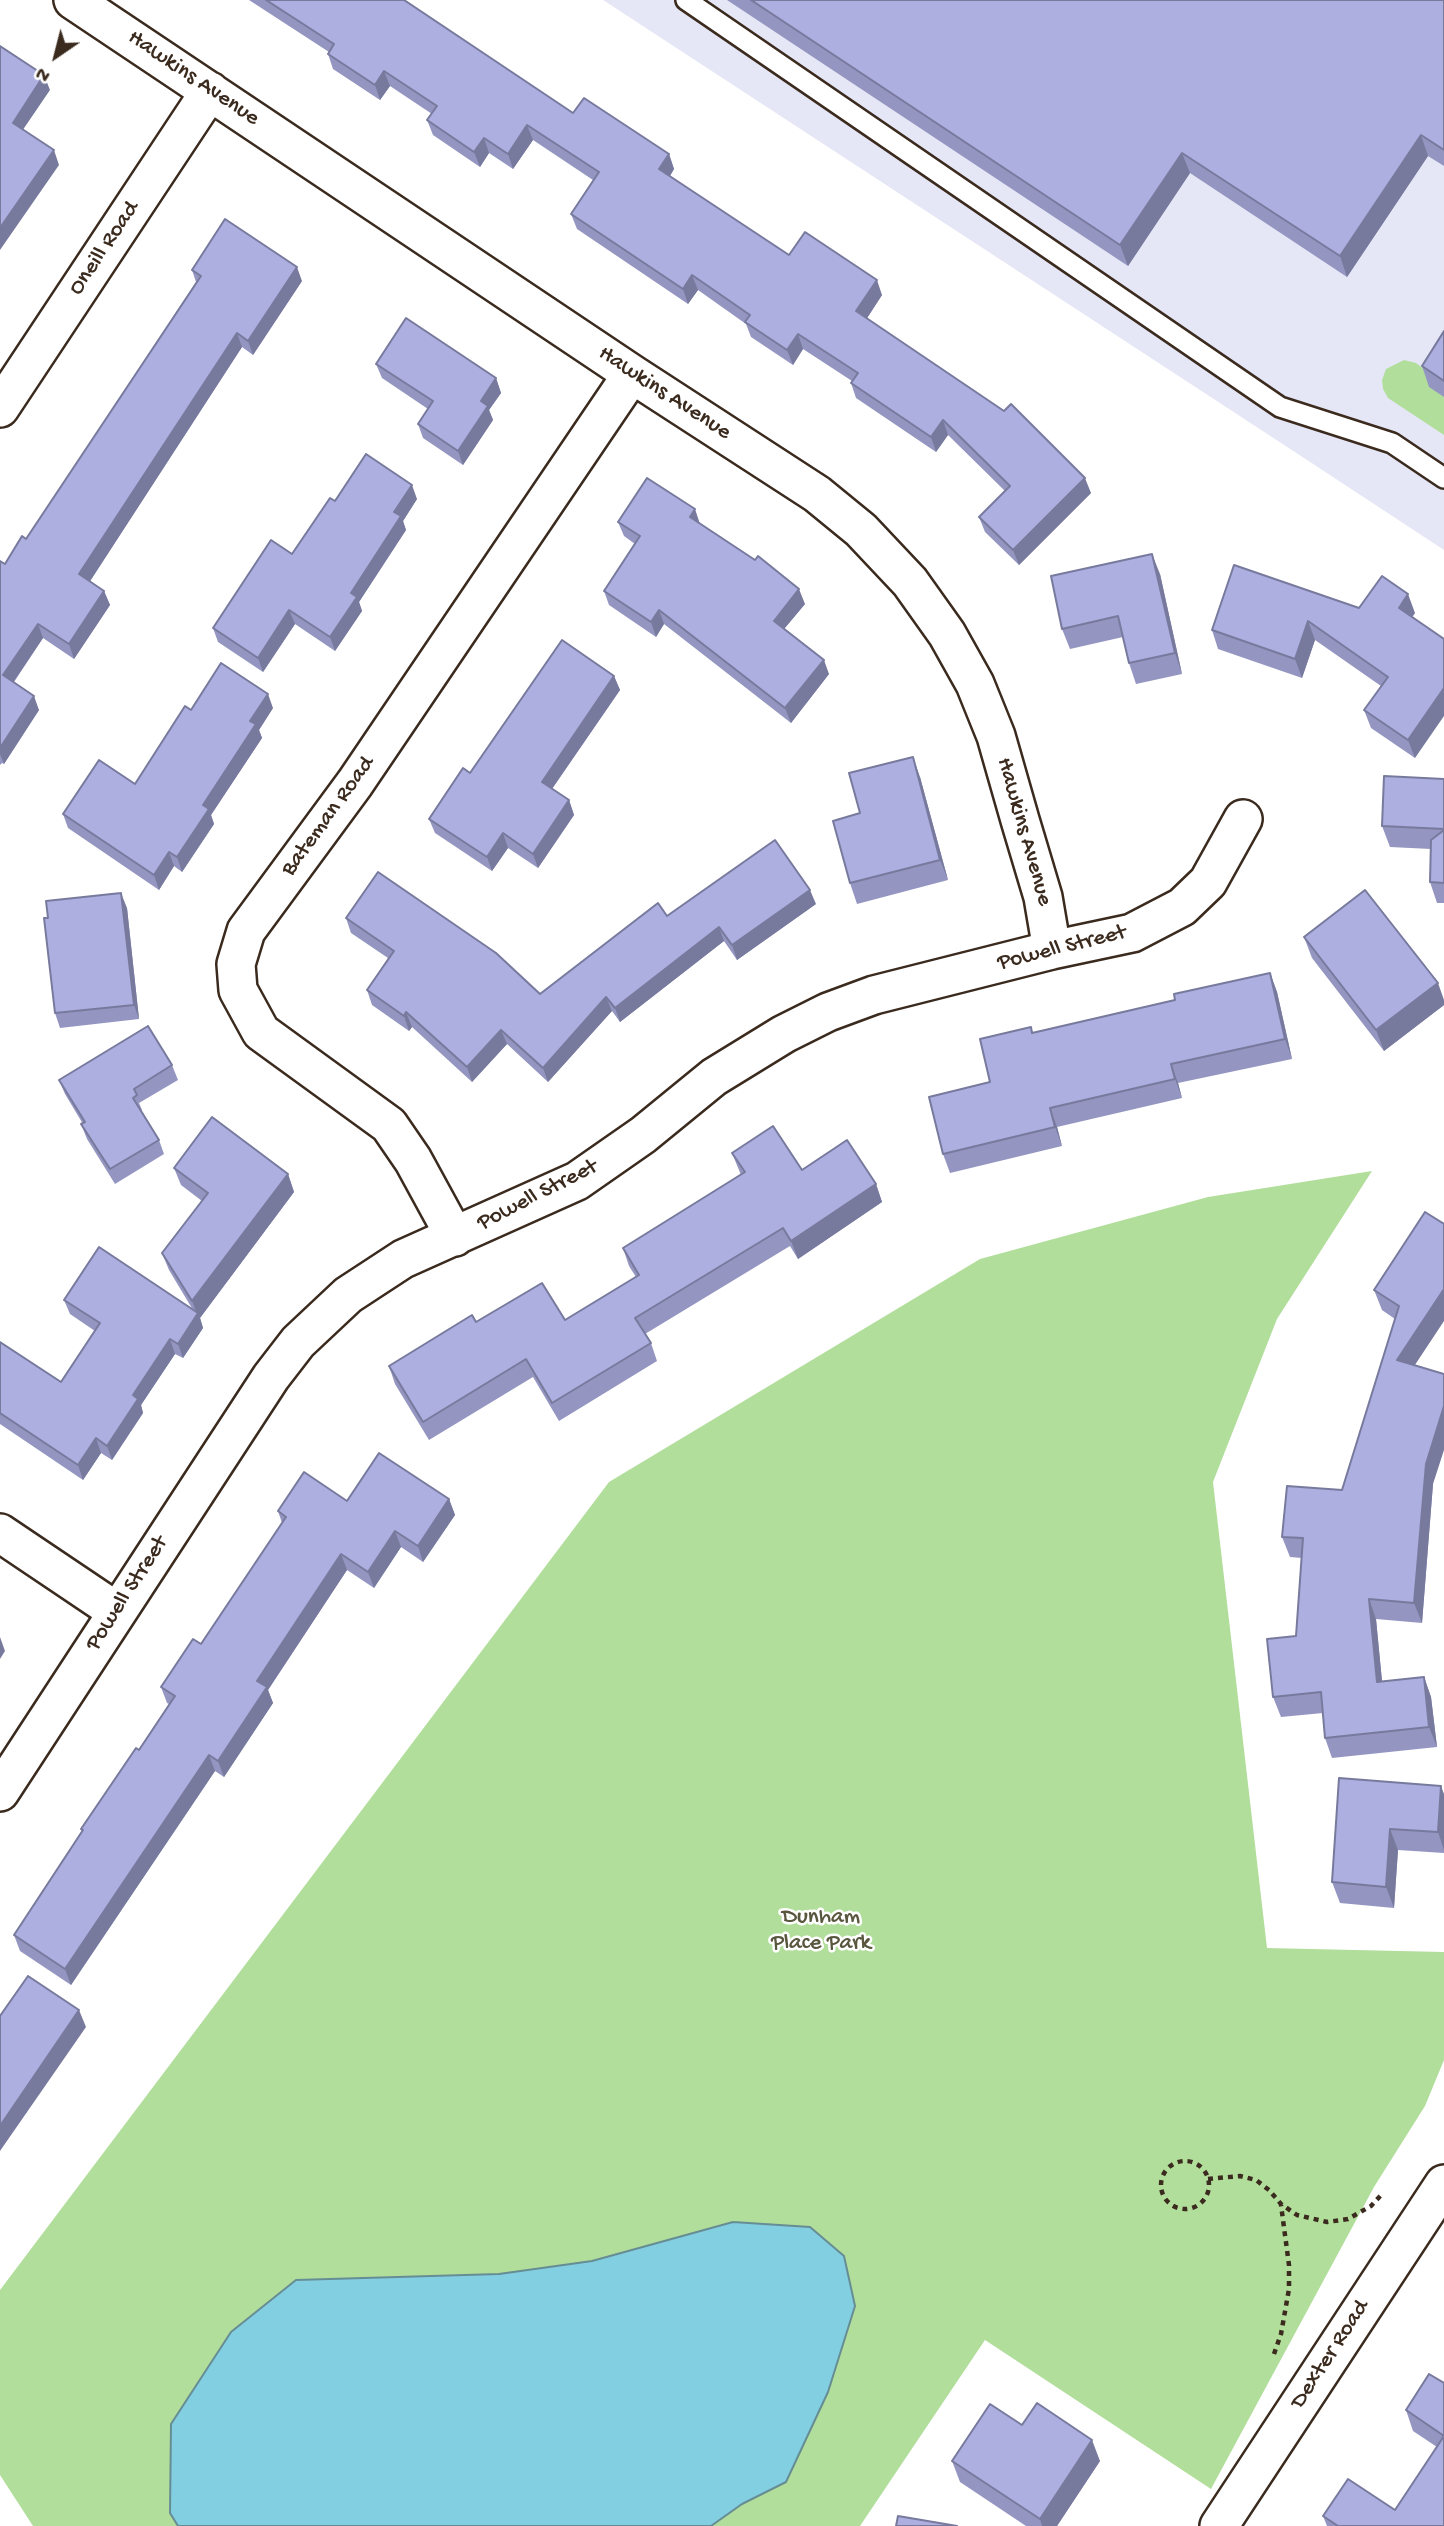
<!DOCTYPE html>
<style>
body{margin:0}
#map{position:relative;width:1444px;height:2526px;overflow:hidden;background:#fff;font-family:"Gochi Hand",sans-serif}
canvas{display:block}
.north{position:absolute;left:21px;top:21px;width:70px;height:70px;-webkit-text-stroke:5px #fff;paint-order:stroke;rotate:215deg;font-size:19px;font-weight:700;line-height:28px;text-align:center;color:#3b2a1e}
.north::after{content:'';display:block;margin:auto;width:24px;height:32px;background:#3b2a1e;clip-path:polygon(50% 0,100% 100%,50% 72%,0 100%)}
</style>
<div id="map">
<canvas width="1444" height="2526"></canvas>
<div class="north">N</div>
</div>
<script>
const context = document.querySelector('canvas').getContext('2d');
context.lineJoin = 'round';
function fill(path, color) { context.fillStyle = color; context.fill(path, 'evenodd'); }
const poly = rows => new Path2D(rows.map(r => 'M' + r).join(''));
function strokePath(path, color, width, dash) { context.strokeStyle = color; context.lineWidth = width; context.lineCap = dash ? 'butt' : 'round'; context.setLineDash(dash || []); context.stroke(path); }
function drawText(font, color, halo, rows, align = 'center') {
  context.font = font + ' "Gochi Hand",sans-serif'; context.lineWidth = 5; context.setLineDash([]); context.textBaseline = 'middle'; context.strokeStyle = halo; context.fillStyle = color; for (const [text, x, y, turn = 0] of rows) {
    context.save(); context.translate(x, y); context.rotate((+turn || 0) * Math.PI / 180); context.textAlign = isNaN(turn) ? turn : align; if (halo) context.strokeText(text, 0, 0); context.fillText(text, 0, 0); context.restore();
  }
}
fill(poly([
 [603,0,1444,0,1444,550,1304,458]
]), '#e6e7f6');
fill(poly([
 [1404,360,1416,363,1435,377,1444,397,1444,435,1388,398,1383,389,1382,380,1386,369],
 [1372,1171,1277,1319,1213,1482,1267,1948,1444,1952,1444,2060,1425,2106,1374,2187,1211,2489,985,2340,860,2526,33,2526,0,2475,0,2290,609,1482,980,1259,1208,1197]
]), '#b2de9c');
const water = poly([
 [733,2222,810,2227,844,2256,855,2306,828,2392,786,2482,742,2504,711,2526,178,2526,170,2513,171,2424,231,2332,296,2280,499,2274,592,2261,733,2222]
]);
fill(water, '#83cfe2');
strokePath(water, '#668d94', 2);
const lane = poly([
 [686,0,1280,407,1392,443,1444,478]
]);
const street = poly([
 [73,0,632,374,817,494,861,530,910,582,947,634,975,684,996,736,1020,820,1043,897,1052,950],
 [0,408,210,91],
 [455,1237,413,1160,389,1125,261,1032,238,990,236,964,246,931,355,783,632,374],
 [0,1533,116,1611],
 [0,1792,271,1377,298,1342,348,1295,403,1259,577,1181,643,1135,714,1077,784,1034,828,1012,874,995,1052,950,1132,933,1182,907,1208,882,1243,819],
 [1219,2526,1444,2184]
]);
strokePath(lane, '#3b2a1e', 24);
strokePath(street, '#3b2a1e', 42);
strokePath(poly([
 '1161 2185a24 24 0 1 1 48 0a24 24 0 1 1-48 0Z',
 [1208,2179,1240,2176,1256,2180,1269,2190,1281,2204,1297,2215,1327,2222,1348,2219,1371,2206,1382,2194],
 [1274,2354,1281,2334,1289,2289,1289,2265,1281,2205]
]), '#3b2a1e', 4.5, [5, 5]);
strokePath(lane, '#fff', 19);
strokePath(street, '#fff', 37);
fill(poly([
 [249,0,404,0,573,113,669,154,674,169,670,176,789,255,882,295,867,318,1091,493,1019,565,985,532,979,517,1005,491,948,435,936,452,856,398,851,383,852,381,803,349,793,365,751,337,746,324,698,290,688,304,577,229,571,214,593,180,533,140,513,169,489,153,480,167,433,135,427,120,432,114,390,86,380,100,333,69,328,54,329,52],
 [727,0,1444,0,1444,166,1428,156,1347,277,1190,173,1128,266],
 [192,270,302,281,253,355,242,347,90,581,104,591,110,605,74,659,43,638,14,682,39,710,4,764,2,763,0,765,0,561,5,564,26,539,196,282],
 [1444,331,1444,397,1429,387,1422,366],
 [376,364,496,378,501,393,489,410,493,420,463,465,423,438,418,424,428,409,382,378],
 [417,499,403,521,406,530,359,602,362,611,335,651,295,624,263,672,218,642,213,628,292,554,335,501],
 [618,522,700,523,805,604,784,629,829,674,791,723,664,624,656,637,609,605,604,591,635,544,624,536],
 [1160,574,1182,674,1136,684,1129,663,1123,637,1070,649,1062,629],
 [1359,608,1415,613,1412,617,1415,758,1371,728,1364,710,1381,686,1315,640,1302,678,1218,649,1212,630],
 [614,676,620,690,552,789,569,800,574,815,538,868,508,848,492,871,435,833,429,819,470,773],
 [273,708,259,730,262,738,211,815,214,824,182,872,174,866,159,890,68,828,63,814,135,784,191,710],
 [920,777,948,880,857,904,850,883,860,813],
 [1444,779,1444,903,1437,903,1430,882,1431,849,1390,847,1382,826],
 [816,904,737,960,724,941,620,1022,612,1011,548,1082,507,1044,472,1082,412,1027,409,1031,372,1005,367,990,388,958,351,933,346,918,540,994,667,916],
 [127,908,139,1019,60,1028,55,1013],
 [1304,937,1444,1000,1444,1005,1384,1051,1312,958],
 [1270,973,1277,992,1292,1059,1178,1083,1182,1098,1057,1127,1062,1146,950,1173,943,1154,990,1082,1033,1033,1175,1000],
 [172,1065,178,1080,139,1103,142,1110,141,1110,159,1140,164,1154,115,1184,87,1139,81,1124,83,1124,65,1094,59,1080],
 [732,1153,802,1170,876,1184,882,1202,798,1259,790,1246,645,1334,651,1343,657,1361,559,1421,533,1377,429,1440,395,1384,389,1366,476,1322,565,1320,636,1277,629,1266,623,1248,741,1175],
 [174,1168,288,1174,294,1192,200,1318,203,1328,183,1358,175,1354,141,1405,143,1413,112,1460,101,1453,83,1480,0,1424,0,1342,61,1382,95,1331,70,1314,64,1300,193,1310,169,1270,162,1253,202,1201,181,1185],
 [1425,1212,1414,1365,1433,1484,1422,1623,1376,1619,1382,1681,1424,1677,1431,1697,1437,1747,1332,1758,1325,1738,1323,1713,1281,1717,1273,1697,1296,1636,1302,1558,1290,1557,1282,1537,1342,1490,1395,1319,1382,1310,1374,1290],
 [449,1499,455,1515,423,1562,401,1547,374,1588,347,1570,268,1690,273,1703,224,1777,215,1771,71,1985,20,1951,14,1935,82,1831,81,1829,139,1750,169,1704,167,1703,161,1687,201,1644,282,1523,278,1511,347,1501],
 [1339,1778,1444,1794,1444,1853,1398,1850,1394,1908,1340,1903,1332,1882],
 [1444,2383,1444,2526,1327,2526,1323,2516,1395,2510,1437,2447,1413,2431,1406,2410],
 [1022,2425,1100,2461,1057,2526,1026,2526,960,2482,952,2461]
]), '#9496c1');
fill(poly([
 [384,71,390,86,380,100,375,85],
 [44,75,50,90,18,137,13,123],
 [527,125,533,140,513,169,508,154],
 [1421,135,1428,156,1347,277,1340,256],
 [484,138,489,153,480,167,474,152],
 [54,150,59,165,0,250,0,228],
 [1182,153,1190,173,1128,266,1120,245],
 [669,154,674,169,665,184,659,169],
 [297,267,302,281,253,355,248,341],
 [692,275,698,290,688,304,683,289],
 [877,280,882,295,862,326,856,311],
 [237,333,242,347,85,589,79,574],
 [798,334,803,349,793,365,787,350],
 [496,378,501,393,489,410,493,420,463,465,458,451,481,401],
 [943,420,948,435,936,452,931,437],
 [1085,478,1091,493,1019,565,1013,550],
 [412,485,417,499,403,521,406,530,359,602,362,611,335,651,330,637,351,593,394,512],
 [695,509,700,524,690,517],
 [1152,554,1160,574,1182,674,1175,653],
 [799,589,805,604,779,635,774,621],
 [104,591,110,605,74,659,69,644],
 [1408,594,1415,613,1406,626,1399,608],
 [289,610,295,624,263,672,258,658],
 [659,610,664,624,656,637,651,622],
 [1308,621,1315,640,1302,678,1295,659],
 [38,624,43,638,8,690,3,675],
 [824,660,829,674,791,723,785,708],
 [614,676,620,690,547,796,542,782],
 [1444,688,1444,716,1415,758,1408,740],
 [268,694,273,708,259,730,262,738,211,815,214,824,182,872,177,857,203,805,250,721],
 [34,696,39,710,4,764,0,754,0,748],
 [913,757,920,777,948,880,940,860],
 [569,800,574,815,538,868,533,854],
 [503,833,508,848,492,871,487,857],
 [169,852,174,866,159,890,154,875],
 [810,890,816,904,737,960,732,945],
 [121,893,127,908,139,1019,134,1005],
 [719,927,724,941,620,1022,615,1008],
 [1270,973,1277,992,1292,1059,1285,1039],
 [1438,983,1444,1000,1444,1005,1384,1051,1376,1030],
 [606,997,612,1011,548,1082,543,1068],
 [406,1012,412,1027,409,1031,404,1016],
 [501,1030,507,1044,472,1082,467,1067],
 [1171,1064,1178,1083,1182,1098,1175,1079],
 [1050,1108,1057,1127,1062,1146,1055,1127],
 [288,1174,294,1192,200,1318,203,1328,183,1358,178,1344,197,1314,192,1301],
 [876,1184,882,1202,798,1259,791,1241],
 [1444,1289,1444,1321,1405,1380,1397,1360],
 [170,1339,175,1354,141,1405,143,1413,112,1460,107,1446,133,1395],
 [1444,1406,1444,1450,1433,1484,1422,1623,1414,1603,1426,1464],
 [96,1438,101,1453,83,1480,78,1465],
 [449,1499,455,1515,423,1562,418,1546],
 [395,1531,401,1547,374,1588,368,1572],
 [341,1554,347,1570,268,1690,273,1703,224,1777,218,1761,257,1681],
 [1369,1599,1376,1619,1384,1702,1377,1682],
 [0,1637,5,1651,0,1659],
 [1424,1677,1431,1697,1437,1747,1429,1727],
 [209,1755,215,1771,71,1985,65,1969],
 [1441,1786,1444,1794,1444,1850,1438,1832],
 [1390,1829,1398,1850,1394,1908,1386,1887],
 [79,2010,86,2027,0,2151,0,2126],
 [1092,2440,1100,2461,1057,2526,1042,2526,1040,2519]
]), '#787a9d');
const building = poly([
 [266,0,404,0,573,113,584,98,669,154,659,169,789,255,805,232,877,280,856,311,1004,411,1011,404,1085,478,1013,550,979,517,1010,486,943,420,931,437,851,383,858,373,798,334,787,350,745,322,750,315,692,275,683,289,571,214,599,172,527,125,508,154,484,138,474,152,427,120,437,106,384,71,375,85,328,54,334,44,266,0],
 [751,0,1444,0,1444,150,1421,135,1340,256,1182,153,1120,245,751,0],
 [0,46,44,75,13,123,54,150,0,228,0,46],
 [225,219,297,267,248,341,237,333,79,574,104,591,69,644,38,624,3,675,34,696,0,748,0,561,5,564,22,536,26,539,201,276,192,270,225,219],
 [406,318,496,378,481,401,488,406,458,451,418,424,433,401,376,364,406,318],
 [1444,331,1444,381,1422,366,1444,331],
 [366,454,412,485,394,512,401,516,351,593,357,597,330,637,289,610,258,658,213,628,271,540,292,554,330,498,335,501,366,454],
 [647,478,695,509,690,517,755,560,758,556,799,589,774,621,824,660,785,708,659,610,651,622,604,591,640,536,618,522,647,478],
 [1152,554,1175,653,1129,663,1118,616,1062,629,1051,576,1152,554],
 [1234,565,1359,608,1382,576,1408,594,1399,608,1444,639,1444,688,1408,740,1364,710,1388,677,1308,621,1295,659,1212,630,1234,565],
 [562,640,614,676,542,782,569,800,533,854,503,833,487,857,429,819,463,768,470,773,562,640],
 [221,663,268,694,250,721,256,724,203,805,209,809,177,857,169,852,154,875,63,814,99,760,135,784,185,706,191,710,221,663],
 [913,757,940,860,850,883,833,821,860,813,849,773,913,757],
 [1384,776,1444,779,1444,829,1382,826,1384,776],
 [1444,830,1444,883,1430,882,1431,840,1444,830],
 [775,840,810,890,732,945,719,927,615,1008,606,997,543,1068,501,1030,467,1067,406,1012,404,1016,367,990,394,951,346,918,378,872,496,953,540,994,658,903,667,916,775,840],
 [1365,890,1438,983,1376,1030,1304,937,1365,890],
 [121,893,134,1005,55,1013,44,918,48,918,46,901,121,893],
 [1270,973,1285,1039,1171,1064,1175,1079,1050,1108,1055,1127,943,1154,929,1097,990,1082,980,1039,1031,1027,1032,1033,1175,1000,1174,994,1270,973],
 [148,1026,172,1065,134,1089,137,1095,133,1098,159,1140,110,1169,81,1124,85,1122,59,1080,148,1026],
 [212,1117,288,1174,192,1301,162,1253,208,1193,174,1168,212,1117],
 [773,1126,802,1170,847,1140,876,1184,791,1241,783,1228,635,1318,651,1343,552,1403,526,1359,423,1422,389,1366,472,1315,476,1322,542,1283,565,1320,639,1275,623,1248,745,1172,732,1153,773,1126],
 [1425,1212,1444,1224,1444,1289,1397,1360,1444,1374,1444,1406,1426,1464,1414,1603,1369,1599,1377,1682,1424,1677,1429,1727,1325,1738,1321,1692,1273,1697,1267,1639,1296,1636,1303,1538,1282,1537,1287,1486,1342,1490,1399,1306,1374,1290,1425,1212],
 [99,1247,198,1313,178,1344,170,1339,133,1395,138,1399,107,1446,96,1438,78,1465,0,1413,0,1342,61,1382,100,1323,64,1300,99,1247],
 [379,1453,449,1499,418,1546,395,1531,368,1572,341,1554,257,1681,267,1687,218,1761,209,1755,65,1969,14,1935,83,1830,81,1829,136,1748,139,1750,175,1696,161,1687,193,1639,201,1644,286,1517,278,1511,304,1472,347,1501,379,1453],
 [1339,1778,1441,1786,1438,1832,1390,1829,1386,1887,1332,1882,1339,1778],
 [28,1976,79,2010,0,2126,0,2016,28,1976],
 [1429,2374,1444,2383,1444,2436,1406,2410,1429,2374],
 [1037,2403,1092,2440,1040,2519,952,2461,990,2404,1022,2425,1037,2403],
 [1444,2436,1444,2526,1338,2526,1323,2516,1348,2479,1395,2510,1444,2436],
 [898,2516,957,2526,896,2526,898,2516]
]);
fill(building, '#acafe0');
strokePath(building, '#787a9d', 2);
drawText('23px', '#3b2a1e', '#fff', [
 ["Hawkins Avenue",193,79,34],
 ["Oneill Road",105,249,-56],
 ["Hawkins Avenue",664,394,33],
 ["Bateman Road",329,817,-54],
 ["Hawkins Avenue",1023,832,74],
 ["Powell Street",1062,949,-14],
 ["Powell Street",538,1196,-27],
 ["Powell Street",128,1594,-57],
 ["Dexter Road",1331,2355,-57]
]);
drawText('23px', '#59573e', '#fff', [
 ["Dunham",821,1918],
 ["Place Park",821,1944]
]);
</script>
